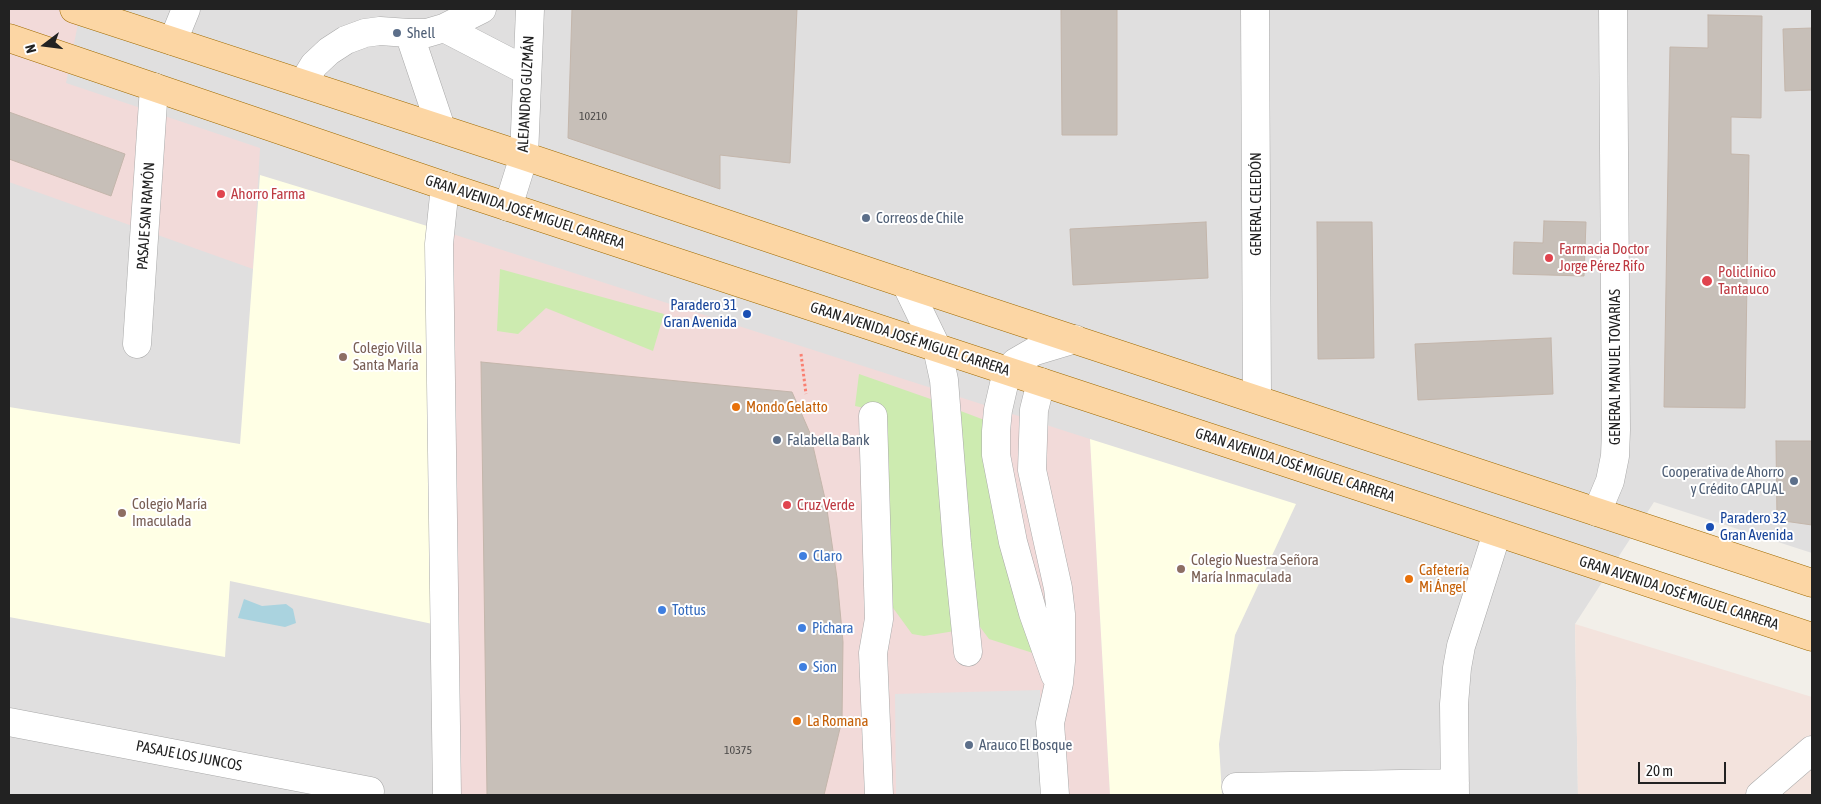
<!DOCTYPE html>
<meta charset="utf-8">
<style>
body{margin:0}
#map{position:relative;width:1821px;height:804px;overflow:hidden;background:#f2efe9;font-family:"Asap Condensed",sans-serif}
canvas{display:block}
.frame{position:absolute;inset:0;border:10px solid #222;pointer-events:none}
.north{position:absolute;left:20px;top:20px;width:50px;height:50px;-webkit-text-stroke:4px #fff;paint-order:stroke;rotate:255deg;font-size:14px;font-weight:700;line-height:20px;text-align:center;color:#222}
.north::after{content:'';display:block;margin:auto;width:18px;height:22px;background:#222;clip-path:polygon(50% 0,100% 100%,50% 72%,0 100%)}
.scale{position:absolute;left:1638px;top:762px;width:88px;height:22px;box-sizing:border-box;border:2px solid #222;border-top:0;padding-left:6px;font-size:15px;line-height:18px;white-space:nowrap;color:#222;-webkit-text-stroke:4px #fff;paint-order:stroke}
</style>
<div id="map">
<canvas width="1821" height="804"></canvas>
<div class="frame"></div>
<div class="north">N</div>
<div class="scale">20 m</div>
</div>
<script>
const context = document.querySelector('canvas').getContext('2d');
context.lineJoin = 'round';
function fill(path, color) { context.fillStyle = color; context.fill(path, 'evenodd'); }
const poly = rows => new Path2D(rows.map(r => 'M' + r).join(''));
function strokePath(path, color, width, dash) { context.strokeStyle = color; context.lineWidth = width; context.lineCap = dash ? 'butt' : 'round'; context.setLineDash(dash || []); context.stroke(path); }
function drawText(font, color, halo, rows, align = 'center') {
  context.font = font + ' "Asap Condensed",sans-serif'; context.lineWidth = 4; context.setLineDash([]); context.textBaseline = 'middle'; context.strokeStyle = halo; context.fillStyle = color; for (const [text, x, y, turn = 0] of rows) {
    context.save(); context.translate(x, y); context.rotate((+turn || 0) * Math.PI / 180); context.textAlign = isNaN(turn) ? turn : align; if (halo) context.strokeText(text, 0, 0); context.fillText(text, 0, 0); context.restore();
  }
}
fill(poly([
 [9,9,1812,9,1812,553,1654,502,1575,624,1578,795,9,795]
]), '#e0dfdf');
fill(poly([
 [9,9,81,9,66,83,260,148,253,269,9,182],
 [437,229,1090,439,1110,795,444,795]
]), '#f2dad9');
fill(poly([
 [260,175,437,229,442,626,230,581,225,657,9,617,9,407,240,444],
 [1090,439,1296,504,1235,635,1219,744,1222,795,1110,795]
]), '#ffffe5');
fill(poly([
 [1575,624,1812,697,1812,795,1578,795]
]), '#f3e3dd');
fill(poly([
 [500,269,664,314,653,351,546,308,518,334,497,331],
 [859,374,942,403,961,630,924,636,912,634,888,601,878,411,855,406],
 [950,407,995,424,1033,653,989,639,966,608]
]), '#cdebb0');
fill(poly([
 [1040,690,1044,795,896,795,895,694]
]), '#e2e2e2');
fill(poly([
 [244,599,262,606,286,604,293,609,296,623,285,627,238,618]
]), '#aad3df');
const building = poly([
 [572,9,797,9,790,163,720,155,720,189,568,138,572,9],
 [1061,9,1117,9,1117,135,1062,135,1061,9],
 [1708,15,1762,16,1761,118,1731,117,1731,154,1749,155,1745,408,1664,407,1670,47,1708,48,1708,15],
 [1812,28,1812,90,1785,91,1783,29,1812,28],
 [9,112,125,154,111,196,9,159,9,112],
 [1544,221,1586,222,1584,276,1513,274,1514,242,1543,243,1544,221],
 [1206,222,1208,278,1073,285,1070,229,1206,222],
 [1317,222,1372,222,1374,358,1318,359,1317,222],
 [1551,338,1553,394,1418,400,1415,344,1551,338],
 [481,362,792,392,810,433,826,503,837,578,843,642,842,720,824,795,487,795,481,362],
 [1776,441,1812,441,1812,525,1777,520,1776,441]
]);
fill(building, '#c7bfb8');
strokePath(building, '#c4b6ab', 1);
const minor = poly([
 [1255,9,1257,399],
 [444,28,527,71],
 [409,33,441,128],
 [173,41,186,9],
 [303,83,314,65,329,51,346,40,365,33,380,31,409,33,427,33,444,28,482,9],
 [445,186,439,244,447,795],
 [508,207,524,156,530,9],
 [906,284,937,348,944,380,957,544,968,652],
 [137,344,154,87],
 [1041,382,1034,410,1032,470,1058,588,1061,614,1061,661,1059,683,1050,723,1055,795],
 [873,416,879,619,873,653,879,795],
 [1597,512,1610,481,1615,456,1616,430,1613,9],
 [1055,675,1033,613,1013,542,996,455,996,431,998,410,1007,371,1016,362,1035,351,1075,339],
 [9,722,370,791],
 [1236,787,1455,783],
 [1455,795,1454,704,1457,668,1461,646,1497,533],
 [1760,795,1812,750]
]);
const major = poly([
 [74,9,524,156,906,284,1812,583],
 [9,38,445,186,1418,506,1812,637]
]);
strokePath(minor, '#a9a9a9', 29);
strokePath(major, '#a06b00', 29);
strokePath(poly([
 [801,354,806,394]
]), '#fa8072', 3, [2.5, 2.5]);
strokePath(minor, '#fff', 28);
strokePath(major, '#fcd6a4', 28);
for (const [x, y, r, color] of [
 [397,33,5,"#5c6f8a"],
 [221,194,5,"#e0444e"],
 [866,218,5,"#5c6f8a"],
 [1549,258,5,"#e0444e"],
 [1707,281,6,"#e0444e"],
 [747,314,5,"#1a4fb4"],
 [343,357,5,"#8d6e63"],
 [736,407,5,"#e8710a"],
 [777,440,5,"#5c6f8a"],
 [1794,481,5,"#5c6f8a"],
 [787,505,5,"#e0444e"],
 [122,513,5,"#8d6e63"],
 [1710,527,5,"#1a4fb4"],
 [803,556,5,"#3f7fe0"],
 [1181,569,5,"#8d6e63"],
 [1409,579,5,"#e8710a"],
 [662,610,5,"#3f7fe0"],
 [802,628,5,"#3f7fe0"],
 [803,667,5,"#3f7fe0"],
 [797,721,5,"#e8710a"],
 [969,745,5,"#5c6f8a"]
]) { const dot = new Path2D(); dot.arc(x, y, r, 0, 2 * Math.PI); context.fillStyle = color; context.fill(dot); strokePath(dot, '#fff', 2); }
drawText('12px', '#4b4948', null, [
 ["10210",593,116],
 ["10375",738,750]
]);
drawText('15px', '#4e5e75', '#fff', [
 ["Shell",407,33],
 ["Correos de Chile",876,218],
 ["Falabella Bank",787,440],
 ["Cooperativa de Ahorro",1784,472,"right"],
 ["y Crédito CAPUAL",1784,489,"right"],
 ["Arauco El Bosque",979,745]
], 'left');
drawText('15px', '#222', '#fff', [
 ["ALEJANDRO GUZMÁN",526,94,-87],
 ["GENERAL CELEDÓN",1256,204,-90],
 ["GRAN AVENIDA JOSÉ MIGUEL CARRERA",525,212,18],
 ["PASAJE SAN RAMÓN",146,216,-86],
 ["GRAN AVENIDA JOSÉ MIGUEL CARRERA",910,339,18],
 ["GENERAL MANUEL TOVARIAS",1615,367,-90],
 ["GRAN AVENIDA JOSÉ MIGUEL CARRERA",1295,465,18],
 ["GRAN AVENIDA JOSÉ MIGUEL CARRERA",1679,593,18],
 ["PASAJE LOS JUNCOS",189,756,11]
]);
drawText('15px', '#be3a42', '#fff', [
 ["Ahorro Farma",231,194],
 ["Farmacia Doctor",1559,249],
 ["Jorge Pérez Rifo",1559,266],
 ["Policlínico",1718,272],
 ["Tantauco",1718,289],
 ["Cruz Verde",797,505]
], 'left');
drawText('15px', '#164399', '#fff', [
 ["Paradero 31",737,305],
 ["Gran Avenida",737,322],
 ["Paradero 32",1720,518,"left"],
 ["Gran Avenida",1720,535,"left"]
], 'right');
drawText('15px', '#785e54', '#fff', [
 ["Colegio Villa",353,348],
 ["Santa María",353,365],
 ["Colegio María",132,504],
 ["Imaculada",132,521],
 ["Colegio Nuestra Señora",1191,560],
 ["María Inmaculada",1191,577]
], 'left');
drawText('15px', '#c56008', '#fff', [
 ["Mondo Gelatto",746,407],
 ["Cafetería",1419,570],
 ["Mi Ángel",1419,587],
 ["La Romana",807,721]
], 'left');
drawText('15px', '#366cbe', '#fff', [
 ["Claro",813,556],
 ["Tottus",672,610],
 ["Pichara",812,628],
 ["Sion",813,667]
], 'left');
</script>
